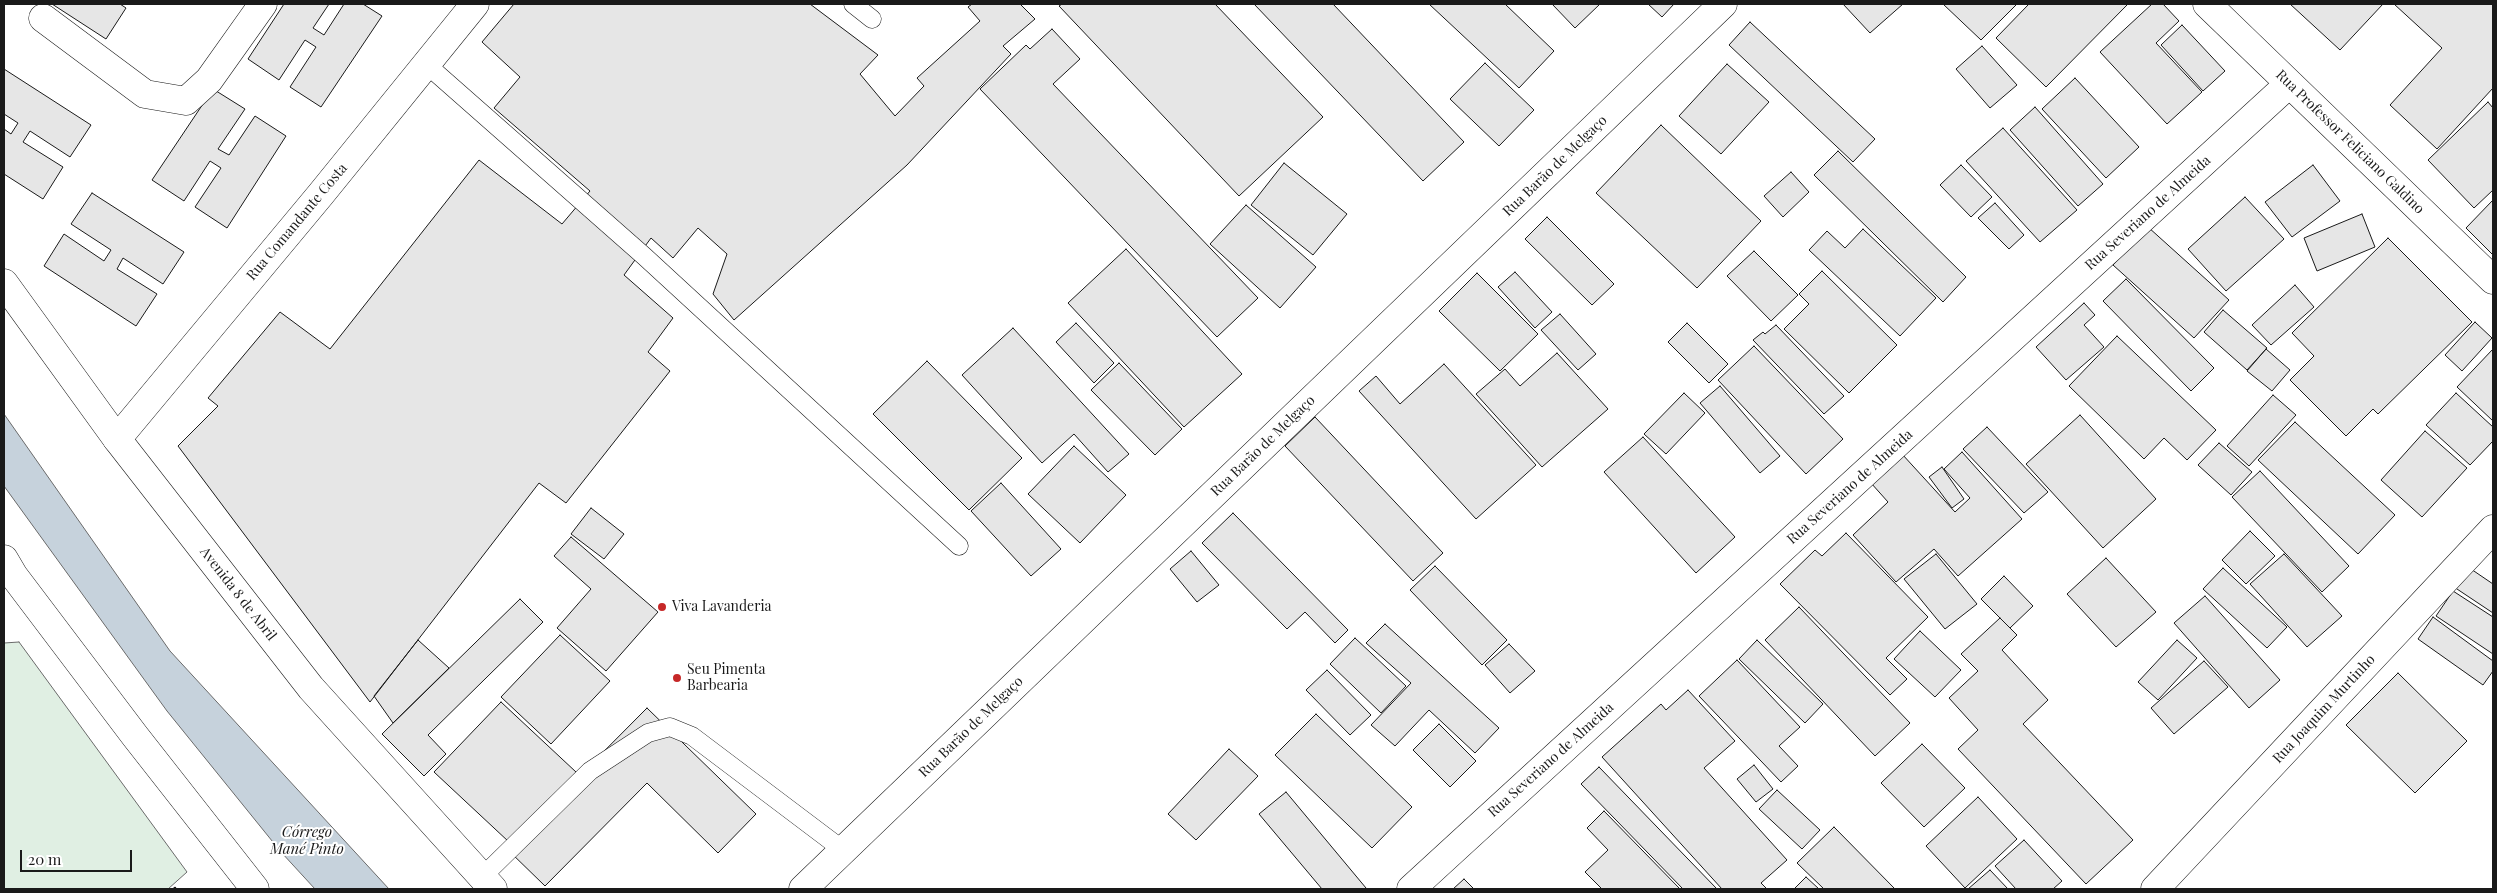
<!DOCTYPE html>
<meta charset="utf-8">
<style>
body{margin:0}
#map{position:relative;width:2497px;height:893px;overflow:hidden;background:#fff;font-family:"Playfair Display",serif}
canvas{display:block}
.frame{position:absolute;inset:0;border:5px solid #1a1a1a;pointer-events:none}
.scale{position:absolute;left:20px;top:850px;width:112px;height:22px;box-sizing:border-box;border:2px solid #1a1a1a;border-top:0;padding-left:6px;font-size:15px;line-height:18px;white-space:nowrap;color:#1a1a1a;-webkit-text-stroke:4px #fff;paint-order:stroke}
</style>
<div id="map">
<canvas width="2497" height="893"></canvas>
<div class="frame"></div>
<div class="scale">20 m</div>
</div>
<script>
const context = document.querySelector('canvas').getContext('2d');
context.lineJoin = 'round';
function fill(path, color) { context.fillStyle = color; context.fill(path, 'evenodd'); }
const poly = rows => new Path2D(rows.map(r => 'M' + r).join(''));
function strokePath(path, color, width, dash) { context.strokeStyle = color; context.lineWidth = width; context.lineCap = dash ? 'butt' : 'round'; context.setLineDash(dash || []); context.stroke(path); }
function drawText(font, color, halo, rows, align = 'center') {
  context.font = font + ' "Playfair Display",serif'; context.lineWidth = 4; context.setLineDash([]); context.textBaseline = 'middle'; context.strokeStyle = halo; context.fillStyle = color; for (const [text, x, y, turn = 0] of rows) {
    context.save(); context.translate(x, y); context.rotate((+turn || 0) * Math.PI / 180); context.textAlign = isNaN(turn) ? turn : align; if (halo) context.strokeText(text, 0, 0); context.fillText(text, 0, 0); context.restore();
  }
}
const green = poly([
 [19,642,187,872,168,889,4,889,4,643,19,642]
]);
fill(green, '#e0efe3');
strokePath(green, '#6a6a6a', 1);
const water = poly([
 [4,414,170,651,389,889,315,889,281,852,167,711,4,486,4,414]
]);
fill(water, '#c6d2dc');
strokePath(water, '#6a6a6a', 1);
const building = poly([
 [52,4,120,4,126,8,106,39,52,4],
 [284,4,329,4,313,28,324,35,344,4,363,4,382,16,321,107,290,87,316,47,305,40,279,80,248,59,284,4],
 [514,4,810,4,878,55,860,74,895,116,924,86,917,78,980,21,968,7,972,4,1020,4,1035,19,1003,46,1011,54,907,165,734,320,713,294,727,254,698,228,673,258,651,238,624,275,673,318,648,352,670,371,566,503,539,483,370,702,178,446,218,406,208,398,280,312,330,349,479,160,562,224,590,191,494,108,520,77,482,42,514,4],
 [1062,4,1215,4,1323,117,1239,196,1059,6,1062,4],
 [1254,4,1333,4,1464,142,1423,181,1254,4],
 [1429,4,1505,4,1554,51,1519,88,1429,4],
 [1552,4,1600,4,1575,28,1552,4],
 [1648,4,1674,4,1662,17,1648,4],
 [1843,4,1903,4,1870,33,1843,4],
 [1943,4,2017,4,1981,40,1943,4],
 [2029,4,2128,4,2046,87,1996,38,2029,4],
 [2152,4,2163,4,2179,21,2156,43,2202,92,2167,124,2100,52,2152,4],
 [2290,4,2383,4,2340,50,2290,4],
 [2394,4,2493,4,2493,88,2437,149,2390,105,2442,48,2394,4],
 [1750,22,1875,139,1853,162,1729,45,1750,22],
 [2182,25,2225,71,2203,91,2161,45,2182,25],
 [1052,29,1080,59,1053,84,1258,298,1217,337,980,89,1026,45,1030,49,1052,29],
 [1982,46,2017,85,1990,108,1956,69,1982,46],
 [1485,63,1534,110,1499,146,1450,99,1485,63],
 [1727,64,1769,102,1721,154,1679,116,1727,64],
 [4,69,91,125,70,157,30,131,23,142,63,167,43,199,4,174,4,129,11,134,18,123,4,114,4,69],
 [2075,78,2139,147,2106,178,2042,109,2075,78],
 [213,89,245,109,218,149,229,155,255,116,286,136,227,228,195,207,221,168,210,161,184,201,152,180,213,89],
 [2488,102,2493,108,2493,190,2474,208,2428,160,2488,102],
 [2035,107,2103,184,2078,206,2010,130,2035,107],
 [1661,125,1761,221,1697,288,1596,193,1661,125],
 [2003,128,2077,210,2040,242,1966,161,2003,128],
 [1838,151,1966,277,1943,302,1814,175,1838,151],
 [1284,163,1347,214,1313,255,1251,205,1284,163],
 [1961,165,1992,197,1971,217,1940,185,1961,165],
 [2313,165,2340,201,2292,237,2265,202,2313,165],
 [1791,172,1809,192,1783,217,1764,196,1791,172],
 [92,193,184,252,163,284,123,258,117,269,157,294,136,326,44,266,64,234,104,261,111,250,71,224,92,193],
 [2245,197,2284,239,2226,291,2188,249,2245,197],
 [2493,200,2493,255,2466,228,2493,200],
 [1995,203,2024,235,2009,249,1978,218,1995,203],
 [1246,205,1316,267,1280,308,1210,244,1246,205],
 [2362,214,2375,247,2317,271,2304,238,2362,214],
 [1547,217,1614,284,1592,305,1525,239,1547,217],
 [2148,227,2229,300,2194,338,2113,265,2148,227],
 [1863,229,1936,298,1900,336,1809,250,1827,231,1845,248,1863,229],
 [2388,238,2472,322,2378,414,2373,409,2346,436,2290,380,2314,356,2292,333,2388,238],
 [1126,249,1242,374,1184,427,1068,303,1126,249],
 [1754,251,1798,295,1771,321,1727,276,1754,251],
 [1822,271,1897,345,1849,393,1784,329,1809,304,1799,294,1822,271],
 [1515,272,1552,312,1535,328,1498,287,1515,272],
 [1477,273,1538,334,1500,371,1439,311,1477,273],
 [2126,279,2214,368,2191,391,2103,301,2126,279],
 [2295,285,2314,307,2271,345,2252,325,2295,285],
 [2084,303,2095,315,2084,325,2104,347,2066,380,2036,347,2084,303],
 [2223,310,2267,348,2247,370,2204,332,2223,310],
 [1560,314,1596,354,1578,370,1541,330,1560,314],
 [2475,322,2492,338,2462,371,2445,355,2475,322],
 [1076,323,1114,363,1094,383,1056,342,1076,323],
 [1687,323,1728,364,1709,383,1668,342,1687,323],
 [1776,325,1844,396,1824,414,1753,340,1763,332,1765,334,1776,325],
 [1013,328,1129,454,1108,472,1074,434,1042,463,962,375,1013,328],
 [2117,336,2216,430,2187,460,2164,438,2144,459,2069,386,2117,336],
 [1754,346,1843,439,1806,474,1718,380,1754,346],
 [2266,349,2290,370,2272,391,2247,371,2266,349],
 [2493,349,2493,421,2457,387,2493,349],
 [1557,353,1608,409,1542,467,1476,394,1505,369,1520,386,1557,353],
 [927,361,1022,458,969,510,873,414,927,361],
 [1119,363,1182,429,1155,455,1091,390,1119,363],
 [1444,364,1536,465,1476,519,1359,391,1376,376,1400,404,1444,364],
 [1720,386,1780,456,1760,473,1700,403,1720,386],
 [1684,393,1705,413,1666,454,1644,434,1684,393],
 [2456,393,2493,427,2493,441,2470,465,2426,425,2456,393],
 [2273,395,2296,415,2249,466,2227,446,2273,395],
 [2080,415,2156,499,2103,548,2026,464,2080,415],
 [1315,417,1443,553,1413,581,1285,446,1315,417],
 [2295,422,2395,515,2358,554,2258,460,2295,422],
 [1987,427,2048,492,2024,513,1963,449,1987,427],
 [2425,431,2467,468,2422,517,2381,480,2425,431],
 [1643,437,1735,537,1696,573,1604,472,1643,437],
 [2219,443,2252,472,2231,495,2198,465,2219,443],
 [1074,446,1126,495,1080,543,1028,494,1074,446],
 [1962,452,2022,519,1958,576,1934,549,1896,582,1853,535,1888,502,1871,483,1902,454,1955,512,1970,498,1944,469,1962,452],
 [1942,467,1964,499,1952,508,1929,477,1942,467],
 [2260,471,2349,566,2322,592,2232,497,2260,471],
 [1001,483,1061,549,1031,576,971,511,1001,483],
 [591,508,624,534,604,559,571,534,591,508],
 [1233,513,1348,630,1335,643,1305,612,1287,629,1202,543,1233,513],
 [2250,531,2275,556,2246,584,2222,560,2250,531],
 [1846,533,1928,617,1886,658,1907,679,1890,695,1780,584,1815,550,1822,556,1846,533],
 [571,537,658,612,606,671,557,628,591,589,554,556,571,537],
 [1191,551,1219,585,1197,602,1170,569,1191,551],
 [1936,554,1977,604,1945,629,1904,579,1936,554],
 [2284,554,2342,616,2307,647,2250,584,2284,554],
 [2106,558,2156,612,2116,647,2067,594,2106,558],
 [1435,566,1507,640,1482,665,1410,590,1435,566],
 [2468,567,2493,584,2493,613,2454,587,2468,567],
 [2223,568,2287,627,2267,648,2203,589,2223,568],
 [2004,576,2033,606,2010,628,1981,599,2004,576],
 [2453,591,2493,617,2493,654,2436,616,2453,591],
 [2205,596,2280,680,2249,708,2174,623,2205,596],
 [520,599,543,622,428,735,446,754,424,776,382,734,520,599],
 [1799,607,1910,723,1875,756,1765,640,1799,607],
 [2433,617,2493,661,2493,671,2483,685,2418,639,2433,617],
 [2000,618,2017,635,2002,650,2048,700,2023,724,2133,840,2086,884,1958,749,1978,730,1949,698,1978,671,1961,654,2000,618],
 [1385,624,1499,728,1475,753,1429,710,1395,746,1371,725,1411,683,1366,643,1385,624],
 [1920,631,1961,670,1935,697,1894,659,1920,631],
 [560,635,610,681,551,744,501,697,560,635],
 [1355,638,1406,686,1381,713,1330,664,1355,638],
 [418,640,449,668,393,723,374,696,418,640],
 [1757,640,1823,704,1805,723,1739,659,1757,640],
 [2177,640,2197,658,2158,700,2138,682,2177,640],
 [1509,644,1535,671,1510,693,1485,665,1509,644],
 [1737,660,1800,727,1779,746,1798,766,1781,782,1699,696,1737,660],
 [2204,661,2228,687,2174,734,2151,708,2204,661],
 [1327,670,1371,715,1350,735,1306,690,1327,670],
 [2398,673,2467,741,2415,793,2346,725,2398,673],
 [1688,690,1735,741,1704,768,1787,860,1761,883,1767,889,1722,889,1602,757,1661,704,1666,710,1688,690],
 [501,702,576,772,509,842,434,772,501,702],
 [647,708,756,814,718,853,647,783,545,886,507,849,647,708],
 [1316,714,1412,807,1372,848,1275,755,1316,714],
 [1439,724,1476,761,1450,787,1413,750,1439,724],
 [1922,744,1965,788,1924,827,1881,783,1922,744],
 [1229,749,1258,776,1196,840,1168,814,1229,749],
 [1754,765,1773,789,1756,802,1737,779,1754,765],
 [1599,767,1717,889,1683,889,1581,784,1599,767],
 [1777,790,1820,830,1802,849,1759,809,1777,790],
 [1286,792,1366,888,1364,889,1322,889,1259,814,1286,792],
 [1978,797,2017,839,1965,888,1926,846,1978,797],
 [1604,811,1680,889,1602,889,1585,872,1608,850,1587,828,1604,811],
 [1834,827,1895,889,1824,889,1797,863,1834,827],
 [2024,840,2062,881,2053,889,2016,889,1995,866,2024,840],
 [1990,870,2008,889,1968,889,1990,870],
 [1806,877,1819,889,1794,889,1806,877],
 [1464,879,1474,889,1453,889,1464,879]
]);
fill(building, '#e6e6e6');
strokePath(building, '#1a1a1a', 1);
const service = poly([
 [853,4,872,19],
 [426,64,644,256,959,546],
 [481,878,590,771,648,733,670,727,692,736,843,850]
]);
const minor = poly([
 [2207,4,2493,280],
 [43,18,145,94,186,101,209,80,263,4],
 [1411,889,2289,84]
]);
const tertiary = poly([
 [117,439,321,194,475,4],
 [803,889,1723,4],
 [2155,889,2493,529]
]);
const secondary = poly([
 [4,283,117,439,311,688,493,889],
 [4,559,14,576,135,736,255,889]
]);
strokePath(service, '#1a1a1a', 19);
strokePath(minor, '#1a1a1a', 29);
strokePath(tertiary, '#1a1a1a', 29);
strokePath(secondary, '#1a1a1a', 29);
strokePath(service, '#fff', 18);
strokePath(minor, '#fff', 28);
strokePath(tertiary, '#fff', 28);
strokePath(secondary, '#fff', 28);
strokePath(poly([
 [175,888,176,889]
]), '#1a1a1a', 1, [6, 2.5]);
strokePath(poly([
 [174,889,175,888]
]), '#1a1a1a', 2.5);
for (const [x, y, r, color] of [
 [662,607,5,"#c62828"],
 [677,678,5,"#c62828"]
]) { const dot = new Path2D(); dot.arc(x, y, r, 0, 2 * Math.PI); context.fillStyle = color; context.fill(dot); strokePath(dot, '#fff', 2); }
drawText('14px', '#1a1a1a', '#fff', [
 ["Rua Professor Feliciano Galdino",2350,142,44],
 ["Rua Barão de Melgaço",1555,166,-44],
 ["Rua Severiano de Almeida",2148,213,-42],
 ["Rua Comandante Costa",297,222,-50],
 ["Rua Barão de Melgaço",1263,446,-44],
 ["Rua Severiano de Almeida",1850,487,-42],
 ["Avenida 8 de Abril",238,594,52],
 ["Rua Joaquim Murtinho",2324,709,-47],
 ["Rua Barão de Melgaço",971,727,-44],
 ["Rua Severiano de Almeida",1551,760,-42]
]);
drawText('14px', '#1a1a1a', '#fff', [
 ["Viva Lavanderia",672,607],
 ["Seu Pimenta",687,670],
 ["Barbearia",687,686]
], 'left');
drawText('italic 15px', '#1a1a1a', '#fff', [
 ["Córrego",307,832],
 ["Mané Pinto",307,849]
]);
</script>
